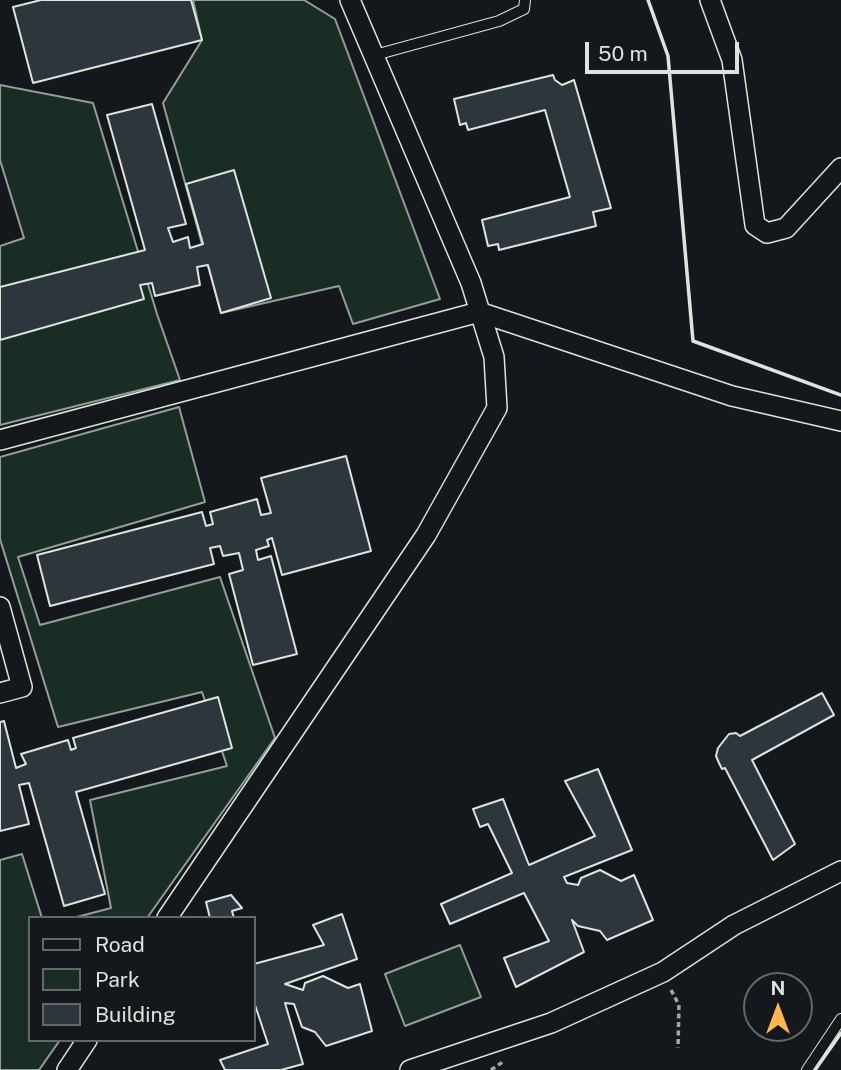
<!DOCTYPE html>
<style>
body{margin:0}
#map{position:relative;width:841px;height:1070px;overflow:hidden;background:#14181c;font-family:"Public Sans",sans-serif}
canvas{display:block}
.legend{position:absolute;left:28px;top:916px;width:228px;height:126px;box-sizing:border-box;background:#14181c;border:2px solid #626a69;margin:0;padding:9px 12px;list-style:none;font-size:21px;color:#d8e6dc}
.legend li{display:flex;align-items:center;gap:14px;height:35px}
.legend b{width:35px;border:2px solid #626a69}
.north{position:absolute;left:743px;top:972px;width:70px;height:70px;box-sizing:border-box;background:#14181c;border:2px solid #626a69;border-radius:50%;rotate:0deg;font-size:19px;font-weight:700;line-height:28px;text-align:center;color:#d8e6dc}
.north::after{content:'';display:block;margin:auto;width:24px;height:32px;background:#ffb74d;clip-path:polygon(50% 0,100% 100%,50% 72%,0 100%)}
.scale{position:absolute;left:585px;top:42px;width:154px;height:32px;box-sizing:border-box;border:4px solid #d8e6dc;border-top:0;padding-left:9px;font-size:21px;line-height:24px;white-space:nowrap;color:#d8e6dc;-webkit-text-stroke:5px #14181c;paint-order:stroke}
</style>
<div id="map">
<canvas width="841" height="1070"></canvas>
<ul class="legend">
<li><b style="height:9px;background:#14181c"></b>Road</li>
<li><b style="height:19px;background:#1a2d24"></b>Park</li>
<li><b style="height:19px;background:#2c363c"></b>Building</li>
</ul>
<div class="north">N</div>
<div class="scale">50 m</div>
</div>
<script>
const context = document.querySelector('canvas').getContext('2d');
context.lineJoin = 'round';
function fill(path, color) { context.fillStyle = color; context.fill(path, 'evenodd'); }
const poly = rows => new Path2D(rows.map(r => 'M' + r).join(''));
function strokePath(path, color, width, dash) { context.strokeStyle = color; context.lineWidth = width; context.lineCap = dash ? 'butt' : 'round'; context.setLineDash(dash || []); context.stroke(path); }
const green = poly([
 [193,0,304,0,335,19,440,299,353,324,339,286,221,313,163,103,202,40,193,0],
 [0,85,93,103,157,314,180,380,0,425,0,246,24,238,0,160,0,85],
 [179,407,205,502,18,557,40,625,220,577,275,738,147,918,73,918,111,908,90,800,227,766,202,692,58,727,0,539,0,457,179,407],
 [22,854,42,918,30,918,30,1040,60,1040,39,1070,0,1070,0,860,22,854],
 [460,945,481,997,405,1026,385,974,460,945]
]);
fill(green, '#1a2d24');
strokePath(green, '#939e99', 2);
const building = poly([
 [41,0,191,0,202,40,33,83,13,7,41,0],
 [553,75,555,80,562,85,574,80,611,208,593,212,596,226,499,250,498,244,488,246,482,220,570,197,545,110,468,130,466,123,460,125,454,99,553,75],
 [152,104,186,224,168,228,173,242,188,237,190,248,203,244,186,184,234,170,271,298,221,313,208,265,197,267,200,285,155,296,152,283,140,285,144,299,0,340,0,287,145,250,107,115,152,104],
 [346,456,371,551,282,575,272,538,267,540,269,546,256,550,258,560,271,556,297,654,253,665,229,574,243,570,239,553,223,556,220,546,210,548,214,564,50,606,37,555,202,512,206,526,213,524,210,512,257,499,261,515,271,513,261,478,346,456],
 [822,693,834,715,752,760,795,844,773,860,725,768,722,769,719,763,716,756,718,748,729,734,736,733,740,736,822,693],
 [218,697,232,748,76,792,105,894,64,906,29,783,19,785,29,824,0,831,0,722,4,721,16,768,26,764,21,754,68,740,71,750,76,748,73,738,218,697],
 [598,769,632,850,564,877,567,883,578,885,581,878,600,870,621,881,634,875,653,920,607,940,600,931,578,926,572,920,584,952,516,987,504,958,549,941,524,893,450,924,441,904,512,873,488,824,480,827,473,809,503,799,529,865,595,836,565,781,598,769],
 [231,895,242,908,232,911,234,918,210,918,206,902,231,895],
 [342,914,357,959,285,984,303,990,305,983,323,976,348,988,360,984,372,1031,326,1046,315,1032,302,1027,294,1004,285,1003,303,1064,281,1070,225,1070,220,1060,268,1044,254,1002,254,964,324,945,313,925,342,914]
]);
fill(building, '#2c363c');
strokePath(building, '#d8e6dc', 2);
const service = poly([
 [375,55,499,21,524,9,525,0],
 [807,1070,841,1019]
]);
const minor = poly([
 [710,0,732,60,755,225,767,233,786,228,841,168],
 [0,440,479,312,732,396,841,421],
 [0,607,22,687,0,693],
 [167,918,426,535,497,408,494,357,471,283,350,0],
 [67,1070,87,1040],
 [410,1070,551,1023,663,972,734,925,841,871]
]);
strokePath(service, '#d8e6dc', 12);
strokePath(minor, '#d8e6dc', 22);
strokePath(poly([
 [671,990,679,1005,678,1048],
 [491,1070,504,1061]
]), '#9da8a2', 3.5, [5, 3.5]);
strokePath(service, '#14181c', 10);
strokePath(minor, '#14181c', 19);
strokePath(poly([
 [648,0,668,56,693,341,841,395],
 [815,1070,841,1033]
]), '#d8e6dc', 3.5);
</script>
